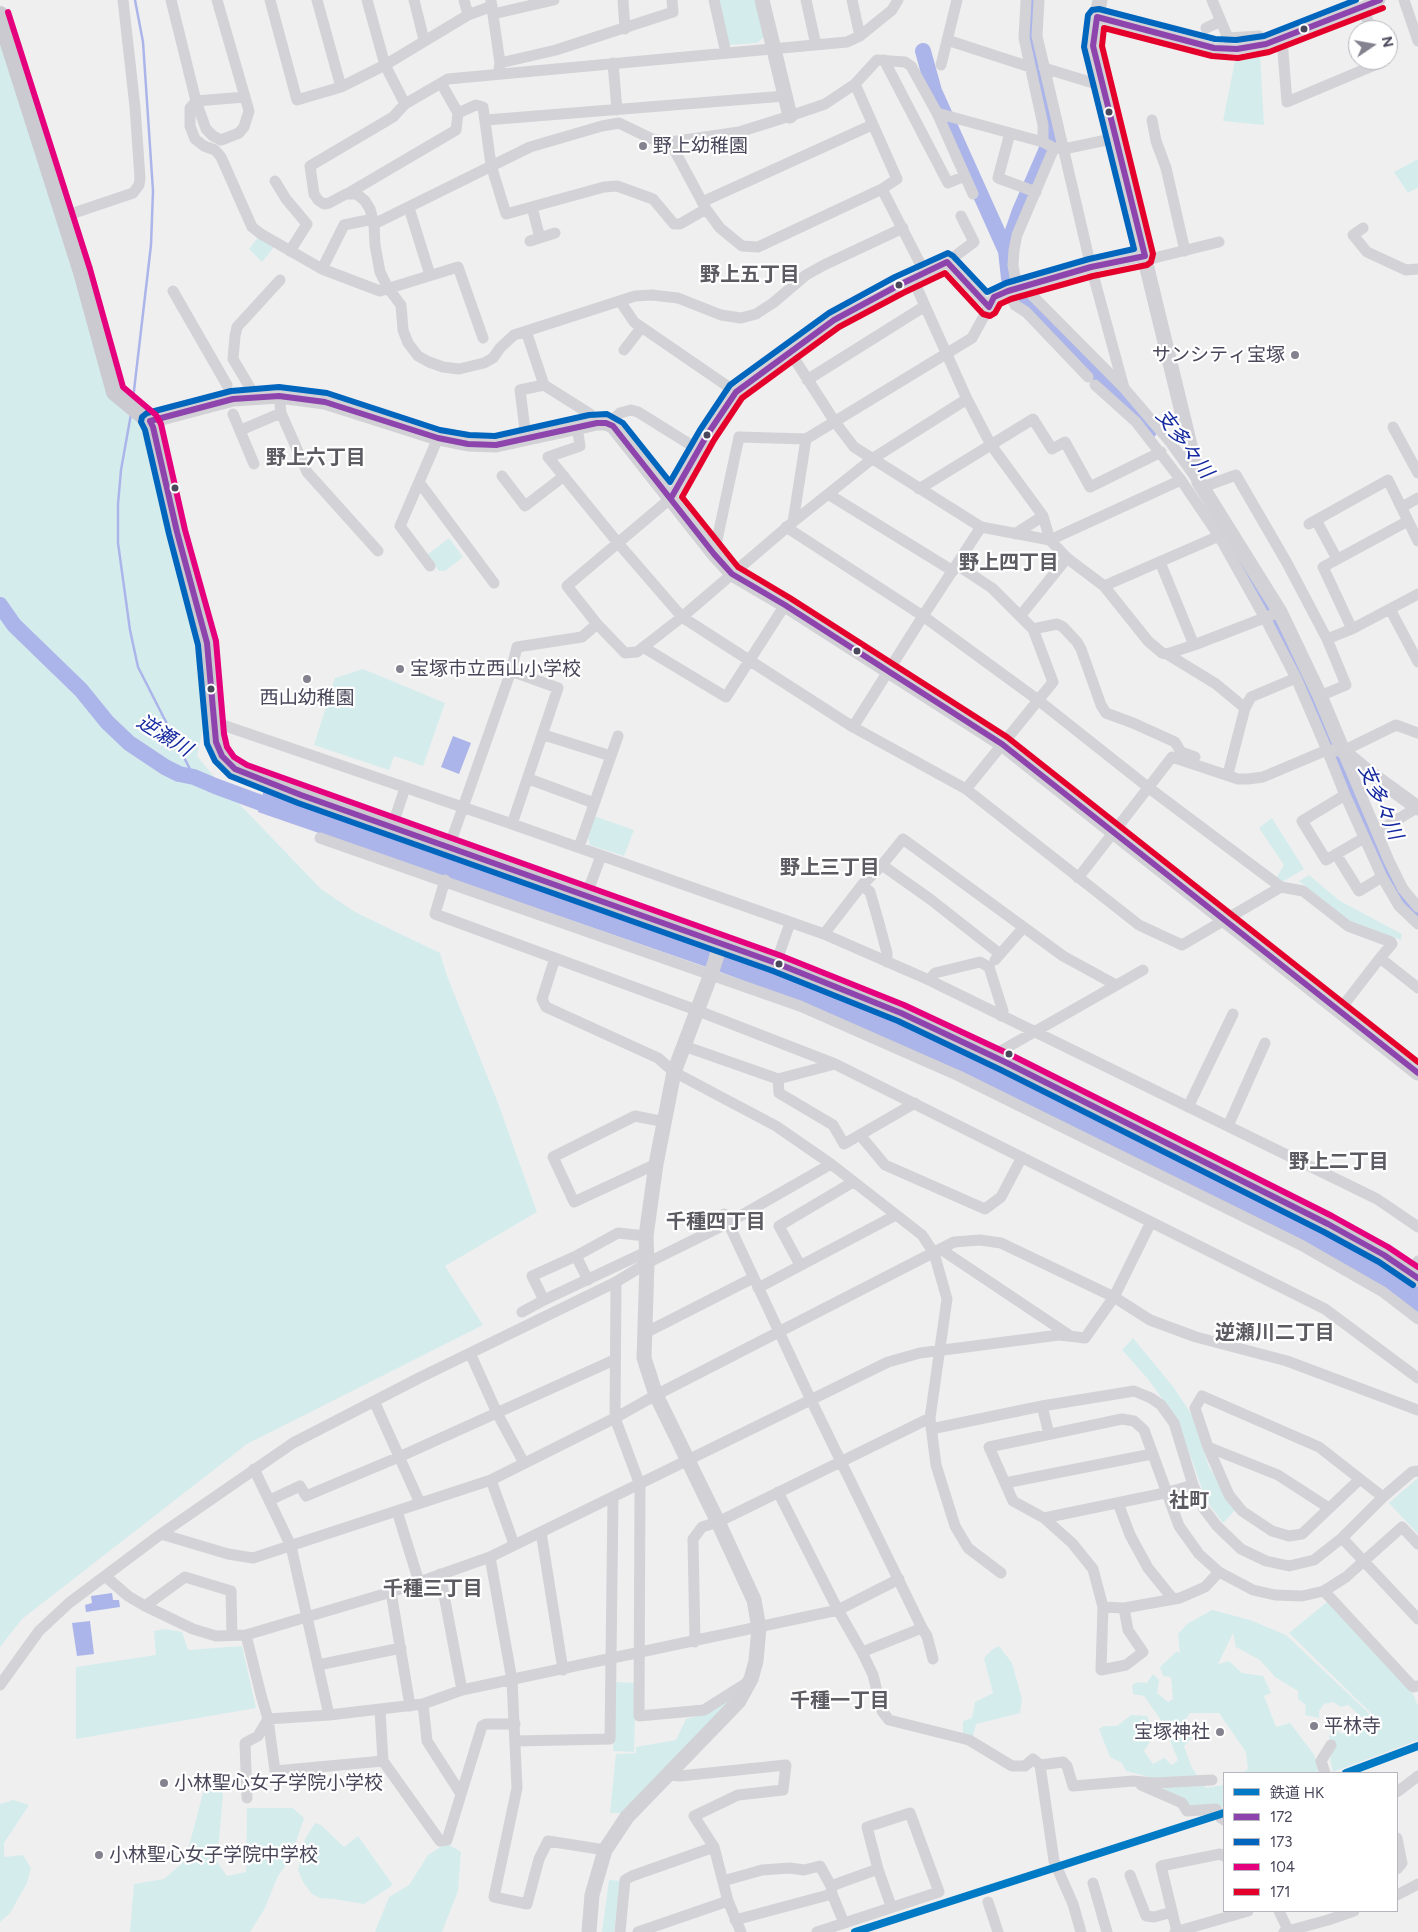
<!DOCTYPE html>
<meta charset="utf-8">
<style>
body{margin:0}
#map{position:relative;width:1418px;height:1932px;overflow:hidden;background:#efefef;font-family:Figtree,"Noto Sans JP",sans-serif}
canvas{display:block}
.legend{position:absolute;left:1223px;top:1772px;width:175px;height:140px;box-sizing:border-box;background:#fff;border:1px solid #b6b5bd;margin:0;padding:6px 9px;list-style:none;font-size:15px;color:#49475a}
.legend li{display:flex;align-items:center;gap:10px;height:25px}
.legend b{width:25px;border:1px solid #b6b5bd}
.north{position:absolute;left:1348px;top:20px;width:50px;height:50px;box-sizing:border-box;background:#fff;border:1px solid #b6b5bd;border-radius:50%;rotate:78deg;font-size:14px;font-weight:700;line-height:20px;text-align:center;color:#49475a}
.north::after{content:'';display:block;margin:auto;width:18px;height:22px;background:#83828e;clip-path:polygon(50% 0,100% 100%,50% 72%,0 100%)}
</style>
<div id="map">
<canvas width="1418" height="1932"></canvas>
<ul class="legend">
<li><b style="height:6px;background:#007ac4"></b>鉄道 HK</li>
<li><b style="height:6px;background:#8e44ad"></b>172</li>
<li><b style="height:6px;background:#0065bd"></b>173</li>
<li><b style="height:6px;background:#e5007d"></b>104</li>
<li><b style="height:6px;background:#e4002b"></b>171</li>
</ul>
<div class="north">N</div>
</div>
<script>
const context = document.querySelector('canvas').getContext('2d');
context.lineJoin = 'round';
function fill(path, color) { context.fillStyle = color; context.fill(path, 'evenodd'); }
const poly = rows => new Path2D(rows.map(r => 'M' + r).join(''));
function strokePath(path, color, width, dash) { context.strokeStyle = color; context.lineWidth = width; context.lineCap = dash ? 'butt' : 'round'; context.setLineDash(dash || []); context.stroke(path); }
function drawText(font, color, halo, rows, align = 'center') {
  context.font = font + ' Figtree,"Noto Sans JP",sans-serif'; context.lineWidth = 4.5; context.setLineDash([]); context.textBaseline = 'middle'; context.strokeStyle = halo; context.fillStyle = color; for (const [text, x, y, turn = 0] of rows) {
    context.save(); context.translate(x, y); context.rotate((+turn || 0) * Math.PI / 180); context.textAlign = isNaN(turn) ? turn : align; if (halo) context.strokeText(text, 0, 0); context.fillText(text, 0, 0); context.restore();
  }
}
fill(poly([
 [718,0,755,0,765,36,757,43,729,45],
 [0,34,112,397,146,431,155,481,199,625,208,706,197,756,221,785,321,889,355,912,440,953,447,976,498,1103,537,1212,445,1266,483,1325,247,1444,22,1619,0,1647],
 [1260,53,1264,125,1223,121,1236,56],
 [1418,159,1418,187,1408,193,1394,172],
 [259,236,275,246,262,262,249,249],
 [449,538,463,557,445,571,439,571,427,555],
 [363,669,445,703,423,766,394,756,389,770,314,745,335,678],
 [594,816,634,830,624,856,590,845,588,838],
 [1272,818,1304,869,1282,882,1277,877,1284,865,1259,828],
 [1309,875,1340,901,1402,934,1401,940,1349,921,1299,881],
 [1133,1338,1174,1388,1192,1415,1209,1467,1235,1510,1223,1523,1206,1500,1177,1419,1148,1379,1122,1350],
 [1418,1478,1418,1534,1389,1503],
 [1327,1602,1413,1694,1418,1706,1418,1740,1333,1772,1330,1759,1332,1753,1328,1747,1331,1727,1342,1734,1346,1732,1352,1721,1359,1718,1367,1722,1348,1705,1341,1707,1333,1702,1324,1704,1319,1711,1319,1718,1305,1715,1306,1705,1298,1699,1298,1691,1275,1677,1260,1660,1236,1647,1233,1633,1218,1664,1229,1661,1242,1673,1263,1676,1271,1693,1264,1696,1276,1727,1290,1723,1313,1753,1320,1768,1317,1773,1242,1773,1248,1769,1246,1752,1219,1713,1190,1713,1182,1724,1192,1738,1184,1746,1192,1768,1206,1788,1224,1785,1224,1807,1190,1807,1163,1788,1153,1778,1126,1771,1122,1763,1110,1757,1099,1729,1104,1726,1117,1726,1131,1715,1147,1716,1154,1736,1144,1751,1153,1764,1164,1758,1172,1765,1178,1760,1163,1723,1144,1696,1133,1694,1132,1685,1137,1682,1147,1683,1153,1674,1159,1680,1157,1693,1168,1702,1173,1699,1171,1677,1163,1676,1160,1667,1177,1651,1180,1654,1178,1634,1187,1624,1212,1610,1250,1620,1286,1635,1376,1720,1377,1719,1289,1633],
 [165,1629,182,1632,188,1650,242,1646,256,1708,76,1739,76,1667,156,1655,154,1631],
 [999,1646,1012,1663,1022,1699,1020,1713,976,1724,973,1736,963,1734,963,1721,972,1718,975,1702,993,1693,984,1658,993,1649],
 [615,1682,636,1683,634,1752,613,1751],
 [740,1691,621,1813,610,1813,616,1754,636,1753,636,1747,676,1740,686,1719,707,1713],
 [217,1773,223,1795,217,1862,227,1876,246,1872,247,1808,293,1808,304,1818,291,1858,278,1876,264,1910,250,1932,130,1932,134,1884,164,1879,185,1861,207,1778],
 [13,1800,29,1805,4,1843,4,1857,23,1855,31,1868,27,1883,10,1913,0,1922,0,1804],
 [315,1823,321,1825,344,1847,358,1836,393,1885,364,1904,334,1899,320,1898,312,1894,303,1882,298,1870,305,1839],
 [446,1843,461,1852,458,1891,442,1932,375,1932,389,1897,409,1885,428,1855],
 [609,1880,621,1881,614,1932,602,1932]
]), '#d5eced');
fill(poly([
 [453,736,471,743,459,774,441,767],
 [264,789,887,1012,1320,1224,1418,1285,1418,1316,1356,1272,804,1004,718,971,258,812],
 [112,1593,113,1600,119,1600,120,1607,86,1612,85,1605,92,1603,91,1596],
 [90,1621,94,1654,77,1656,72,1623]
]), '#acb5e9');
strokePath(poly([
 [133,399,151,245,153,191,143,42,135,0],
 [131,414,121,470,118,504,118,543,130,630,138,667,194,777]
]), '#acb5e9', 2.5);
strokePath(poly([
 [1032,0,1029,32,1051,133,1046,151,1020,211,1006,251,1009,278,1023,301,1131,408,1149,431],
 [923,51,934,91,1006,251],
 [1238,557,1277,625,1374,844,1398,894,1418,918],
 [0,605,14,625,81,690,107,722,129,743,165,767,179,774,194,777,215,786,280,810]
]), '#acb5e9', 16);
strokePath(poly([
 [171,0,196,101,206,129,213,136,221,140,239,133,244,127,249,111,217,0],
 [270,0,297,100,341,87,385,65,468,15,492,6],
 [317,0,341,87],
 [367,0,385,65,405,104],
 [414,0,424,40],
 [464,0,468,15],
 [623,0,625,29],
 [714,0,726,53],
 [806,0,816,45],
 [852,0,860,36],
 [898,0,892,10,860,36,847,42,448,79,405,104,393,117,310,166,314,194,318,200,324,204,329,203,346,194,357,194,365,201,370,209,374,224,375,245,380,272,388,288,401,305,403,330,408,343,418,356,429,362,443,367,459,369,484,363,493,358,500,348,514,335,635,296,652,295,678,298,721,315,741,318,756,314,773,303,806,275,824,265,903,228],
 [1026,0,1024,38,1043,125,1043,142],
 [1039,0,1037,36,1091,267,1124,388],
 [1212,0,1228,38,1259,36,1262,45],
 [1404,0,1418,41],
 [491,1,500,63,499,69],
 [1363,7,1371,30],
 [493,14,554,0],
 [1097,17,1214,48,1237,49,1266,44,1380,0],
 [1206,28,1221,21],
 [1282,39,1287,102,1382,62,1382,60],
 [947,40,1030,67],
 [884,60,948,183,965,176],
 [500,63,556,50,673,12,672,0],
 [613,63,617,110],
 [941,65,957,0],
 [1044,68,1103,86],
 [855,84,897,179,882,189],
 [245,97,196,101,190,108,190,126,195,139,204,146,215,150,221,157,252,227,261,234,322,269,380,291,458,267,483,338],
 [458,113,476,105,483,107,491,165,506,214,604,187,617,186,653,199,674,224,680,224,706,209],
 [937,113,1043,142,1054,148,1064,149,1116,138],
 [486,120,785,96],
 [1152,120,1156,141,1166,168,1185,251],
 [1010,133,998,178,1036,192],
 [670,142,706,209,720,228,742,246,758,247,882,189,925,273],
 [275,181,286,199,307,224,290,251],
 [347,194,456,130,458,113,441,83],
 [702,202,872,125],
 [532,207,540,238],
 [409,208,430,275],
 [65,216,133,193,139,185,140,178,135,107,123,0],
 [374,224,530,147,602,126,619,123,652,139,670,142,739,132,790,116,825,104,855,84,877,60,905,62,911,66,937,113,973,194],
 [1363,228,1353,235,1367,252,1406,270,1418,269],
 [530,241,555,233],
 [1146,260,1219,242],
 [947,262,974,242,961,216],
 [322,269,344,225,373,219],
 [913,279,925,306],
 [1023,286,1124,388,1171,443,1196,478],
 [1021,287,1015,277,1013,265,1014,250,1017,235,1054,148],
 [173,291,227,385],
 [1008,291,1015,305,1026,312,1088,377],
 [620,301,634,322,736,392],
 [526,331,544,385,590,414,591,424],
 [624,350,641,328],
 [790,352,835,422,854,447,981,527,1050,540,1067,558,1104,586,1148,641,1162,653,1167,654,1194,645,1272,615],
 [807,380,925,306,967,399,991,445,1043,516,1050,540,1181,480],
 [1095,385,1136,422,1181,480,1219,536,1265,618,1296,678,1327,750,1345,795,1382,877,1399,906,1418,924],
 [255,396,233,359,235,336,237,327,280,280],
 [279,396,281,413,307,472,378,551],
 [233,414,254,464],
 [609,424,620,413,631,410,638,412,699,450],
 [577,427,580,446,548,457,618,543,682,617,853,727,966,789,1139,925,1182,945,1281,887],
 [1393,427,1418,473],
 [241,430,281,413],
 [526,438,520,390,544,385],
 [502,476,525,506,564,476],
 [419,482,494,583],
 [1203,487,1236,475,1287,563,1327,639,1346,685,1320,696],
 [919,489,1033,419,1052,449,1065,442,1090,487,1161,452],
 [828,494,953,571],
 [1402,507,1418,498],
 [1316,520,1337,559],
 [793,522,806,439,972,338,989,307],
 [1309,524,1388,480,1418,541],
 [786,527,923,616,1038,700,1149,788,1281,887,1303,891,1348,926,1391,942,1392,944,1380,958,1418,988],
 [1015,534,1043,516],
 [714,554,739,437,806,439],
 [1160,562,1194,645],
 [957,565,992,588,1033,629,1053,682,966,789],
 [430,566,400,526,438,438],
 [1104,586,1219,536],
 [1390,609,1418,662],
 [1021,615,1067,558],
 [597,624,567,586,671,498,707,435,736,392,834,320,947,262,989,307,994,297,1008,291,1091,267,1145,256],
 [1033,629,1057,624,1063,627,1077,642,1081,649,1101,705,1106,713,1133,723,1175,742,1181,752,1195,757],
 [1352,629,1323,567,1408,521],
 [1327,639,1352,629,1418,594],
 [643,647,726,697,785,605],
 [1167,654,1216,684,1245,708],
 [511,671,558,688,512,824],
 [214,722,512,824,824,934,929,980,1377,1199,1418,1227],
 [853,727,923,616,981,527],
 [544,735,611,756],
 [1343,752,1389,861,1403,889,1418,907],
 [1229,770,1245,708,1251,697,1296,678],
 [529,779,594,803],
 [1345,795,1302,821,1326,860,1364,838],
 [392,827,405,788],
 [1377,832,1418,807],
 [320,838,800,1006,959,1076,1301,1245,1383,1292,1418,1319],
 [449,847,511,671,517,647,582,637,597,624,625,653,637,652,682,617,793,522,872,459,967,399],
 [579,847,618,736],
 [1336,854,1359,891,1382,877],
 [882,865,930,899,1000,954],
 [1078,878,1172,757,1238,779,1248,779,1263,777,1327,750,1343,751,1396,725,1418,733],
 [445,880,435,914,696,1010,835,1064,1325,1309,1418,1378],
 [862,885,870,892,879,923,887,953,887,962],
 [586,896,601,856],
 [824,934,862,885,882,865,903,839,1063,956,1116,985],
 [555,958,542,999,546,1007,658,1058,674,1072,776,1126,831,1164,922,1235,934,1253,947,1299,930,1418,936,1465,955,1526,968,1548,1001,1573],
 [995,960,1023,928],
 [776,963,790,923],
 [929,980,935,973,980,962,989,967,1003,1011,1001,1016],
 [1339,1011,1380,958],
 [684,1046,778,1079,779,1093,833,1125,844,1144,915,1103],
 [992,1056,1143,970],
 [778,1079,835,1064],
 [1188,1107,1233,1014],
 [1228,1126,1265,1043],
 [860,1135,885,1165,985,1209,1001,1197,1022,1157],
 [656,1164,574,1202,553,1157,635,1116,665,1122],
 [724,1214,811,1400,922,1628,927,1636,933,1659],
 [942,1250,1069,1335],
 [576,1256,532,1276,544,1300,648,1251],
 [800,1265,779,1226,853,1182],
 [1410,1272,1418,1261],
 [588,1280,576,1256,618,1233,646,1236],
 [616,1282,615,1418,640,1485,639,1716,704,1710,750,1681],
 [758,1288,896,1215],
 [522,1312,544,1300],
 [645,1333,753,1278],
 [470,1353,497,1413,524,1463],
 [374,1401,420,1503],
 [1042,1406,1049,1434],
 [931,1429,1042,1406,1134,1391,1151,1398,1161,1405,1174,1423,1193,1485,1204,1509,1217,1526,1241,1549,1266,1561,1289,1566,1314,1560,1342,1538,1383,1497,1412,1472,1418,1471],
 [1208,1447,1278,1475,1329,1508],
 [254,1469,291,1546,329,1715,423,1704,462,1690,838,1610,899,1579],
 [1360,1479,1302,1534,1289,1536,1272,1531,1242,1511,1229,1495,1208,1447,1195,1408,1202,1396,1319,1447,1383,1497],
 [491,1480,514,1544],
 [1005,1483,1152,1454],
 [778,1492,838,1610,862,1652,873,1675,882,1711,889,1720,969,1740,1012,1766,1025,1766,1033,1759,1040,1765,1054,1861,1073,1904,1081,1932],
 [270,1500,300,1486,306,1496,399,1457,614,1360],
 [1118,1503,1130,1535,1148,1568,1173,1599],
 [397,1511,419,1582],
 [1044,1518,1165,1493,1193,1485],
 [541,1532,563,1670],
 [161,1534,228,1554,253,1558,491,1480,615,1418,656,1395,954,1242,980,1240,1001,1243,1114,1297,1150,1320,1196,1337,1287,1361,1418,1410],
 [1342,1538,1418,1619],
 [490,1557,512,1680,517,1788,494,1897,527,1904,539,1859,548,1841,605,1850],
 [440,1574,462,1690],
 [105,1576,128,1596,145,1606,193,1629,216,1636,246,1635,391,1592,490,1557,888,1362,920,1353,1059,1335,1085,1338,1114,1297,1151,1222],
 [1324,1591,1413,1687,1418,1686],
 [391,1592,410,1706],
 [145,1606,185,1577,231,1591,232,1635],
 [1103,1607,1124,1608,1180,1598,1205,1587,1219,1572],
 [1124,1608,1128,1630,1143,1652,1126,1665,1101,1670,1103,1607,1093,1569,1072,1543,1044,1518,1013,1501,989,1447,1122,1419,1134,1421,1144,1430,1179,1526,1199,1554,1219,1572,1253,1590,1275,1595,1302,1596,1324,1591,1346,1577,1402,1527,1418,1544],
 [246,1635,261,1695,268,1719,258,1736,245,1743,247,1798],
 [695,1642,693,1539,702,1527,718,1522,930,1418],
 [862,1652,922,1628],
 [318,1665,401,1648],
 [0,1685,39,1631,69,1603,161,1534,293,1443,421,1377,616,1282,647,1263,728,1223,831,1164],
 [423,1704,427,1741,461,1794],
 [380,1710,383,1761],
 [329,1715,268,1719,275,1771,383,1761,440,1841,447,1840,482,1726,486,1724,515,1724],
 [516,1741,610,1739,613,1498],
 [1040,1765,1063,1762,1067,1766,1073,1786,1133,1781,1154,1783,1212,1780],
 [1325,1773,1321,1761,1331,1745],
 [668,1775,680,1776,786,1765,783,1790,738,1795,694,1816,714,1847,728,1901,741,1932],
 [1141,1785,1182,1803,1187,1811,1216,1809,1221,1818,1224,1820],
 [1397,1792,1418,1776],
 [1397,1838,1402,1863,1397,1869],
 [1130,1875,1146,1916,1154,1917,1172,1912],
 [723,1881,762,1870,790,1868,804,1870,820,1866,831,1886,832,1894,844,1923],
 [1093,1883,1107,1932],
 [831,1886,878,1869],
 [1397,1895,1418,1884],
 [988,1902,998,1932],
 [1279,1911,1289,1932],
 [735,1920,832,1894],
 [620,1932,625,1880,632,1876,714,1847],
 [638,1932,728,1901],
 [817,1932,939,1892,910,1813,867,1827,878,1869,891,1906],
 [1175,1932,1248,1911],
 [1177,1932,1161,1866,1220,1854,1224,1856],
 [1284,1932,1328,1920,1354,1911]
]), '#d3d2d6', 11);
strokePath(poly([
 [762,0,790,116],
 [1100,0,1093,39,1093,46,1199,482,1280,612,1320,696,1343,751,1367,771,1418,808],
 [150,421,233,399,279,396,325,402,438,438,468,444,496,445,597,423,606,423,613,426,714,554,732,574,785,605,1002,744,1418,1073],
 [589,1932,592,1895,605,1850,627,1817,739,1701,751,1679,756,1661,759,1628,754,1600,718,1522,656,1395,644,1358,647,1263,646,1236,656,1164,674,1072,711,974,721,943]
]), '#d1d1d6', 15);
strokePath(poly([
 [0,15,82,272,115,392,150,421,153,427,177,532,207,643,215,736,219,751,228,763,243,773,776,963,901,1013,1005,1062,1328,1224,1384,1255,1418,1278]
]), '#cccad1', 18);
strokePath(poly([
 [671,498,707,435,736,392,834,320,899,285,947,262,989,307,994,297,1008,291,1091,267,1145,256,1093,46,1097,17,1214,48,1237,49,1266,44,1380,0],
 [1418,1073,1002,744,785,605,732,574,714,554,613,426,606,423,597,423,496,445,468,444,438,438,325,402,279,396,233,399,150,421,153,427,177,532,207,643,216,742,222,756,235,769,301,795,776,963,901,1013,1005,1062,1328,1224,1384,1255,1418,1278]
]), '#8e44ad', 6);
strokePath(poly([
 [1356,0,1264,36,1236,40,1215,39,1099,9,1092,10,1088,15,1084,47,1134,249,1089,259,1006,283,987,292,953,256,948,253,895,277,829,313,730,385,700,430,670,482,623,423,607,414,589,415,495,436,469,435,440,430,327,393,279,387,231,391,147,413,142,417,141,422,145,430,169,534,198,645,207,744,215,761,230,776,298,803,773,971,898,1021,1001,1070,1324,1232,1379,1262,1413,1285]
]), '#0065bd', 6);
strokePath(poly([
 [8,12,90,269,123,387,156,415,161,424,185,530,216,641,224,734,227,747,234,757,247,765,779,955,904,1005,1009,1054,1332,1216,1388,1247,1418,1267]
]), '#e5007d', 6);
strokePath(poly([
 [1383,8,1269,52,1238,58,1212,56,1104,28,1102,46,1153,254,1151,262,1147,265,1093,276,1011,299,1000,304,995,313,990,316,983,314,945,273,903,293,839,327,742,398,714,440,682,497,738,567,790,598,1007,737,1418,1062]
]), '#e4002b', 6);
strokePath(poly([
 [1346,1773,1418,1746],
 [855,1932,1224,1813]
]), '#007ac4', 8);
for (const [x, y, r, color] of [
 [1304,29,4.5,"#49475a"],
 [1109,112,4.5,"#49475a"],
 [643,146,5,"#83828e"],
 [899,285,4.5,"#49475a"],
 [1295,355,5,"#83828e"],
 [707,435,4.5,"#49475a"],
 [175,488,4.5,"#49475a"],
 [857,651,4.5,"#49475a"],
 [400,669,5,"#83828e"],
 [307,679,5,"#83828e"],
 [211,689,4.5,"#49475a"],
 [779,964,4.5,"#49475a"],
 [1009,1054,4.5,"#49475a"],
 [1314,1726,5,"#83828e"],
 [1220,1732,5,"#83828e"],
 [164,1783,5,"#83828e"],
 [99,1855,5,"#83828e"]
]) { const dot = new Path2D(); dot.arc(x, y, r, 0, 2 * Math.PI); context.fillStyle = color; context.fill(dot); strokePath(dot, '#fff', 2); }
drawText('19px', '#49475a', '#fff', [
 ["野上幼稚園",653,146],
 ["サンシティ宝塚",1285,355,"right"],
 ["宝塚市立西山小学校",410,669],
 ["西山幼稚園",307,698,"center"],
 ["平林寺",1324,1726],
 ["宝塚神社",1210,1732,"right"],
 ["小林聖心女子学院小学校",174,1783],
 ["小林聖心女子学院中学校",109,1855]
], 'left');
drawText('bold 20px', '#5c5b62', '#fff', [
 ["野上五丁目",750,275],
 ["野上六丁目",316,458],
 ["野上四丁目",1009,563],
 ["野上三丁目",830,868],
 ["野上二丁目",1339,1162],
 ["千種四丁目",716,1222],
 ["逆瀬川二丁目",1275,1333],
 ["社町",1189,1501],
 ["千種三丁目",433,1589],
 ["千種一丁目",840,1701]
]);
drawText('italic 20px', '#152a9f', '#fff', [
 ["支多々川",1184,444,53],
 ["逆瀬川",164,736,32],
 ["支多々川",1380,802,66]
]);
</script>
